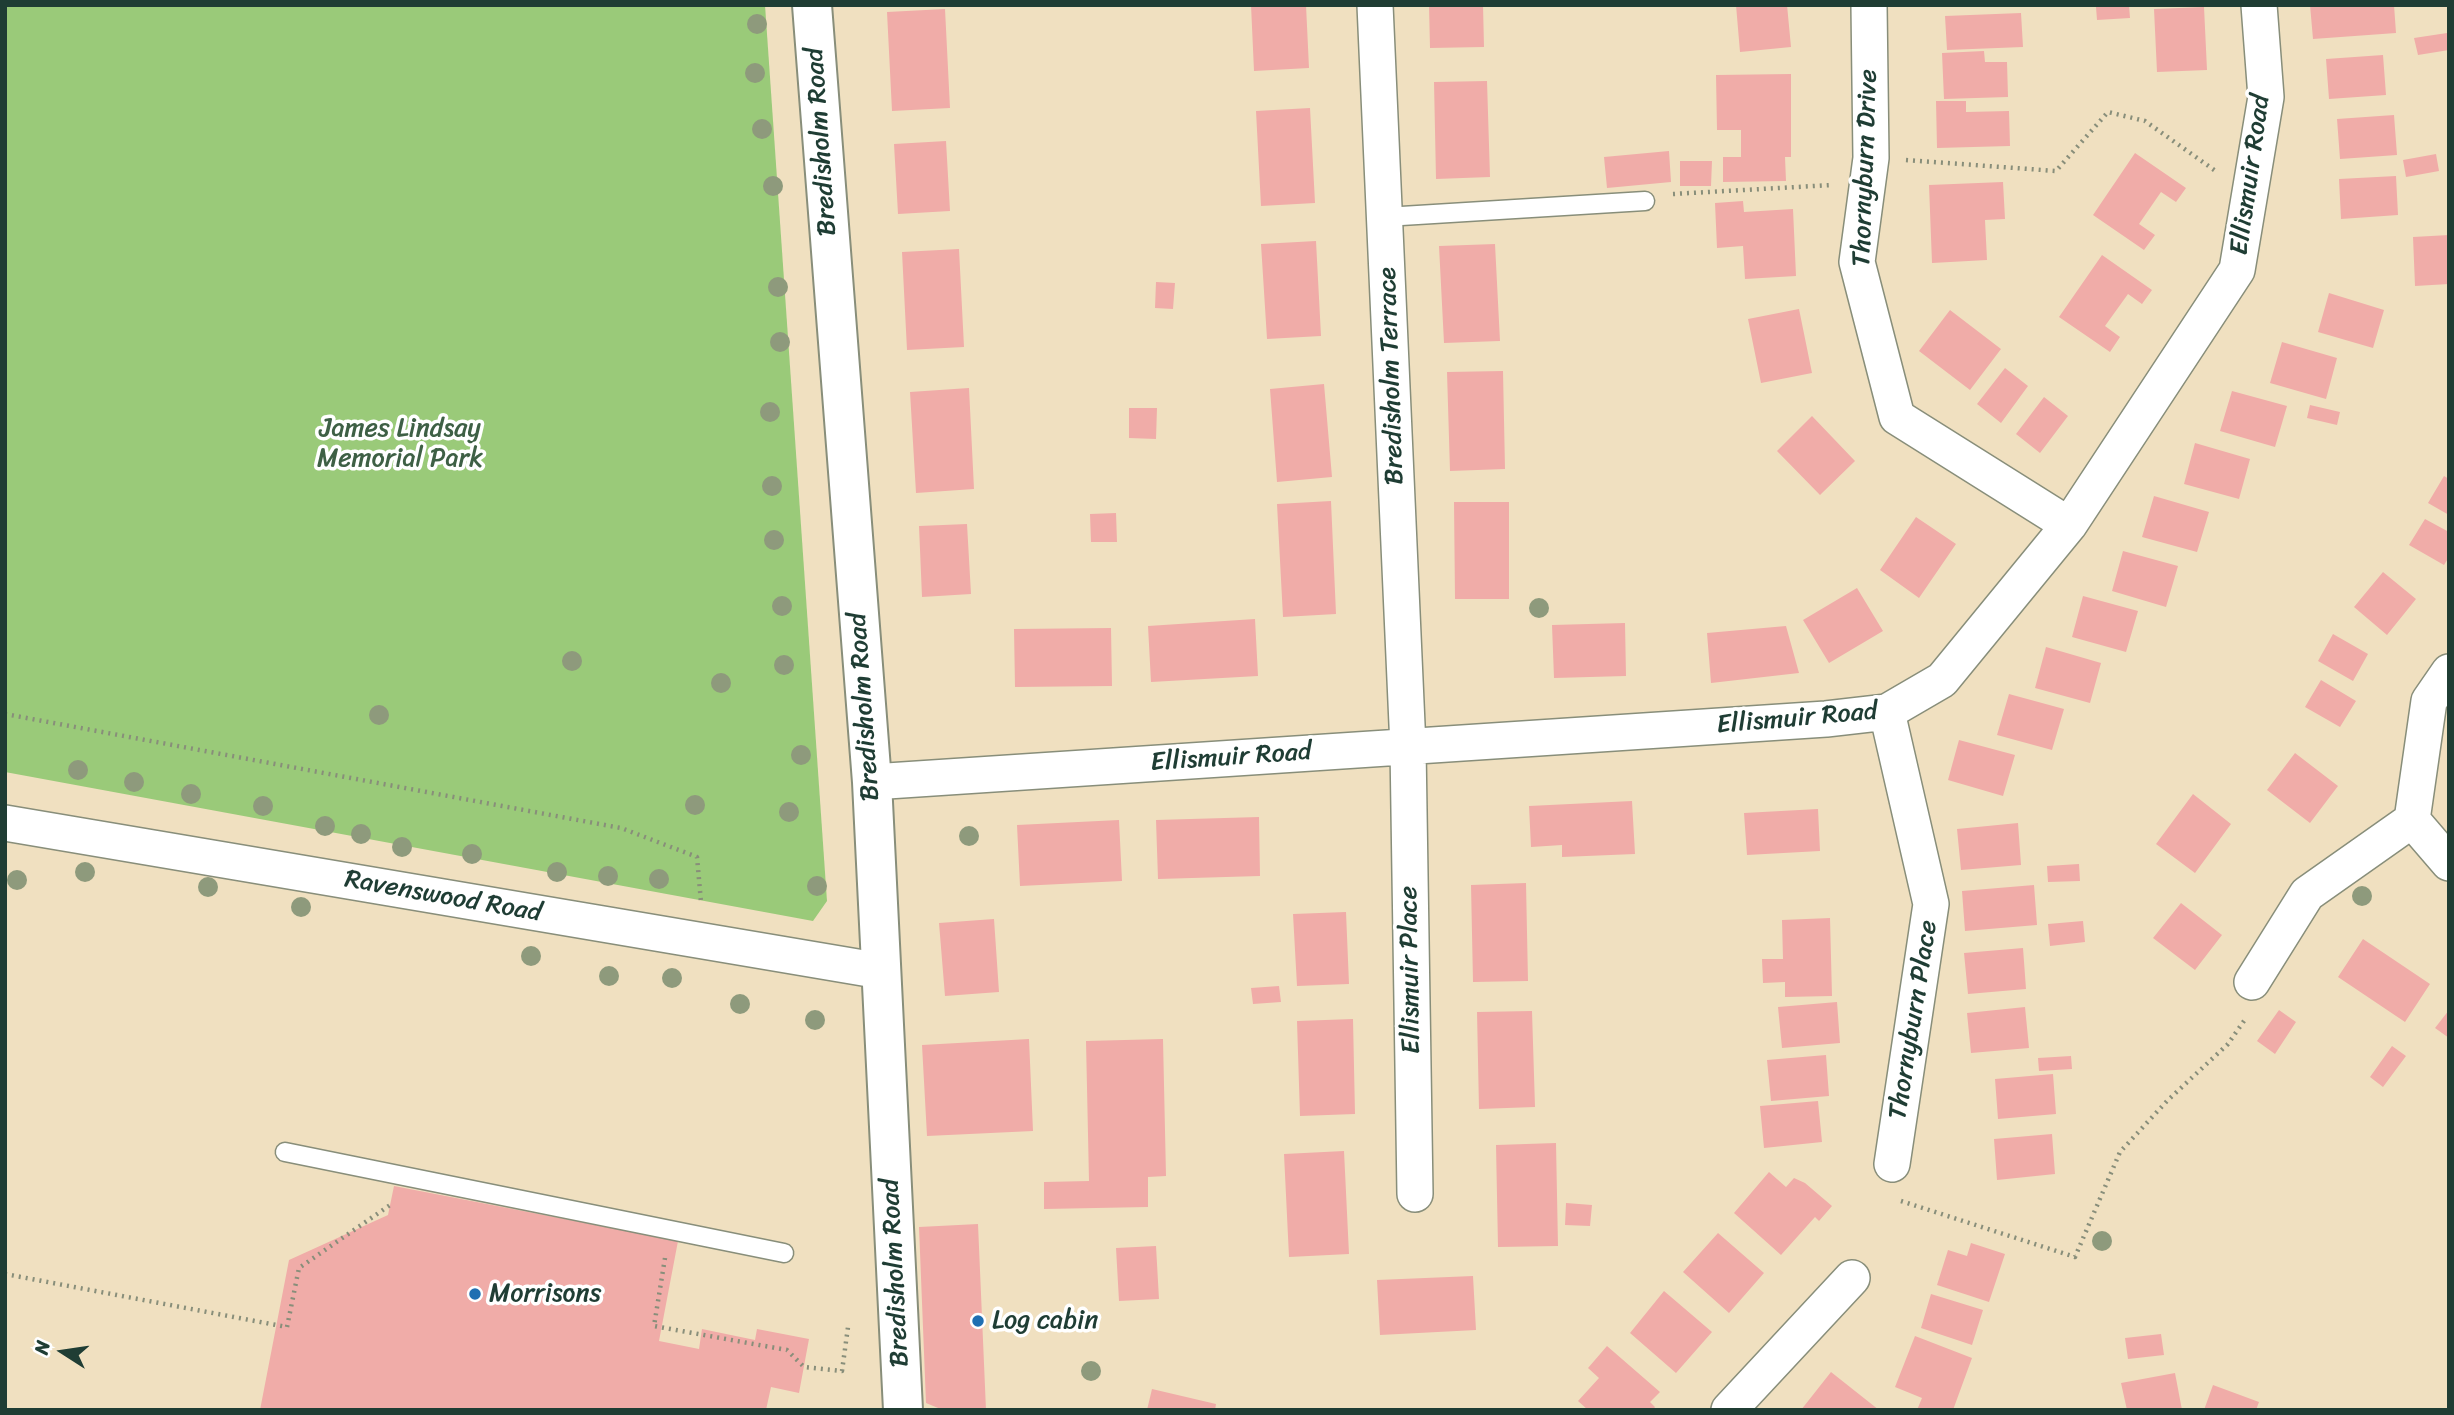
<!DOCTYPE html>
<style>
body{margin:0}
#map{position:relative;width:2454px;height:1415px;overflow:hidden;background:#f0e0c0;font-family:Sriracha,sans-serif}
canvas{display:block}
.frame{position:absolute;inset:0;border:7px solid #1f3d34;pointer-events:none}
.north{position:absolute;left:28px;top:1317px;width:70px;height:70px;-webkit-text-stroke:5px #fff;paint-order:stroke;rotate:282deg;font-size:19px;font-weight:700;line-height:28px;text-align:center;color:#1f3d34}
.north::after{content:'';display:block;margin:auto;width:24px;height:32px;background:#1f3d34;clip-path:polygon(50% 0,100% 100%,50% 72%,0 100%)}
</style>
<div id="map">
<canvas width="2454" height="1415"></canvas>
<div class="frame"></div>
<div class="north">N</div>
</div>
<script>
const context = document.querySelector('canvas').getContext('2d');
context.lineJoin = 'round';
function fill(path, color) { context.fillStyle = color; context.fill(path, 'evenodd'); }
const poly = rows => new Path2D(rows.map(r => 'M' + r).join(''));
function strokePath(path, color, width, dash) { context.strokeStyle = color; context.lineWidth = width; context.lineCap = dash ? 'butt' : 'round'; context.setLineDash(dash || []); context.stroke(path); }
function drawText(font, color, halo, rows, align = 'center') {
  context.font = font + ' Sriracha,sans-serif'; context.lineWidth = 7; context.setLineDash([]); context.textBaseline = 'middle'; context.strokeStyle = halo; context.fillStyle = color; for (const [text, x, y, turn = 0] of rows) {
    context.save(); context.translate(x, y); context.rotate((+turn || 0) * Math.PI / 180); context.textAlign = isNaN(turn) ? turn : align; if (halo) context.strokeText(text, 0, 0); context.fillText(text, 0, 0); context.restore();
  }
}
fill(poly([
 [5,5,765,5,827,901,813,921,5,772]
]), '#9aca79');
fill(poly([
 [1251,5,1306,5,1309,68,1254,71],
 [1429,5,1483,5,1484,47,1430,48],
 [1736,5,1787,5,1791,47,1740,52],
 [2116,5,2129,5,2130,18,2097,20,2096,7],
 [2310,5,2394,5,2396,33,2313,39],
 [2204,7,2207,70,2157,72,2154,9],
 [945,9,950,108,892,111,887,12],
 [2021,13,2023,47,1947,50,1945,16],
 [2447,33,2449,50,2418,55,2414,38],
 [1984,51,1985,62,2007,62,2008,97,1944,99,1942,53],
 [2383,55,2386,95,2329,99,2326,59],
 [1791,74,1791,157,1785,157,1786,181,1723,182,1723,157,1741,157,1741,130,1717,130,1716,75],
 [1487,81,1490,177,1436,179,1434,82],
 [1936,101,1966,101,1966,112,2009,111,2010,146,1937,148],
 [1310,108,1315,203,1261,206,1256,111],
 [2394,115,2397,155,2340,159,2337,119],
 [946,141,950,211,898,214,894,144],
 [1669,151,1671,182,1607,188,1604,157],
 [2135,153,2186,188,2176,202,2161,192,2139,224,2155,235,2144,250,2093,215],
 [2436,154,2439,171,2406,177,2403,160],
 [1680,161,1712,161,1711,186,1680,186],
 [2396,176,2398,215,2341,219,2339,179],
 [2003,182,2005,219,1985,220,1987,260,1932,263,1929,185],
 [1743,201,1744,212,1793,209,1796,276,1745,279,1743,246,1717,248,1715,203],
 [2449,235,2449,284,2415,286,2413,237],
 [1316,241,1321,336,1267,339,1261,244],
 [1495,244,1500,341,1444,343,1439,246],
 [959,249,964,347,907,350,902,252],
 [2102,255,2152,290,2142,304,2128,294,2105,326,2120,337,2110,352,2059,317],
 [1156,282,1175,283,1173,309,1155,308],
 [2329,293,2384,310,2373,348,2318,332],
 [1799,309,1812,373,1761,383,1748,319],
 [1950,310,2001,349,1970,390,1919,351],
 [2282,342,2337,358,2326,399,2270,383],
 [2005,368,2028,386,2001,423,1977,404],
 [1503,371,1505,469,1450,471,1447,372],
 [1324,384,1332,477,1277,482,1270,389],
 [969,388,974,489,916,493,910,392],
 [2232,391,2287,406,2275,447,2220,431],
 [2044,397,2068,416,2040,453,2016,434],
 [2310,405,2340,412,2337,425,2307,418],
 [1129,408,1157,408,1156,439,1129,438],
 [1812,416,1855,461,1820,495,1777,451],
 [2195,443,2250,459,2239,499,2184,484],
 [2444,476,2449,479,2449,515,2428,503],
 [2154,496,2209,512,2197,552,2142,537],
 [1331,501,1336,614,1283,617,1277,504],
 [1454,502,1509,502,1509,599,1455,599],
 [1116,513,1117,542,1091,542,1090,514],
 [1916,517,1956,544,1919,598,1880,570],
 [2425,519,2449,532,2449,557,2444,565,2409,545],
 [967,524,971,594,922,597,919,526],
 [2123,551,2178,566,2166,607,2112,591],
 [2383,572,2416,599,2387,635,2354,607],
 [1857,588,1883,631,1829,663,1803,620],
 [2083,596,2138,611,2126,652,2072,637],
 [1255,619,1258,676,1151,682,1148,626],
 [1625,623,1626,676,1554,678,1552,625],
 [1786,626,1799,673,1711,683,1707,633],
 [1111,628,1112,686,1015,687,1014,629],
 [2333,634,2368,654,2353,681,2318,661],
 [2046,647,2101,663,2090,703,2035,688],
 [2321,680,2356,701,2340,727,2305,707],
 [2009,694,2064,709,2052,750,1997,735],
 [1959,740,2015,755,2003,796,1948,780],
 [2295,753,2338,786,2310,823,2267,790],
 [2193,794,2231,824,2195,873,2156,844],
 [1632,801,1635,854,1562,857,1562,845,1531,847,1529,806],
 [1818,809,1820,851,1747,855,1744,813],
 [1259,817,1260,876,1158,879,1156,820],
 [1119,820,1122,881,1020,886,1017,825],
 [2018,823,2021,865,1961,870,1957,829],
 [2079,864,2080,881,2048,882,2047,866],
 [1526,883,1528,981,1473,982,1471,885],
 [2034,885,2037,925,1965,931,1962,891],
 [2181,903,2222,935,2195,970,2153,938],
 [1346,912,1349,984,1297,986,1293,914],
 [1830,918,1832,996,1785,997,1785,982,1763,983,1762,959,1783,959,1782,920],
 [994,919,999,992,945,996,939,923],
 [2083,921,2085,942,2050,946,2048,924],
 [2363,939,2430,984,2405,1022,2338,977],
 [2023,948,2026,989,1968,994,1964,953],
 [1279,986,1281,1002,1253,1004,1251,988],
 [1837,1002,1840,1043,1782,1048,1778,1007],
 [2025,1007,2029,1048,1971,1053,1967,1013],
 [2279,1010,2296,1022,2275,1054,2257,1041],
 [2449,1010,2449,1038,2435,1028],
 [1532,1011,1535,1107,1479,1109,1477,1012],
 [1353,1019,1355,1114,1300,1116,1297,1021],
 [1029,1039,1033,1131,927,1136,922,1045],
 [1163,1039,1166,1176,1148,1177,1148,1207,1044,1209,1044,1182,1089,1181,1086,1041],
 [2392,1046,2406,1056,2383,1087,2370,1077],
 [1826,1055,1829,1096,1771,1101,1767,1060],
 [2071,1056,2072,1069,2039,1071,2038,1058],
 [2053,1074,2056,1114,1998,1119,1995,1079],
 [1818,1101,1822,1142,1764,1148,1760,1106],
 [2052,1134,2055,1174,1997,1180,1994,1139],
 [1556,1143,1558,1246,1498,1247,1496,1145],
 [1344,1151,1349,1254,1289,1257,1284,1154],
 [1769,1172,1786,1187,1794,1178,1805,1183,1832,1206,1819,1221,1815,1217,1781,1255,1734,1213],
 [394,1186,678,1241,659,1341,699,1349,702,1329,755,1340,757,1329,809,1339,799,1393,771,1387,766,1410,260,1410,289,1260,388,1215],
 [1566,1203,1592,1205,1590,1226,1565,1225],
 [978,1224,986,1410,943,1410,926,1403,919,1227],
 [1718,1233,1764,1273,1729,1313,1683,1272],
 [1971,1243,2005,1254,1989,1302,1937,1285,1948,1250,1967,1256],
 [1156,1246,1159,1299,1119,1301,1116,1248],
 [1473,1276,1476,1330,1380,1335,1377,1280],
 [1664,1291,1712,1332,1676,1373,1630,1333],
 [1931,1294,1983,1310,1972,1345,1921,1328],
 [2161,1334,2164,1355,2128,1359,2125,1338],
 [1915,1336,1972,1358,1953,1410,1917,1410,1922,1398,1895,1387],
 [1607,1346,1660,1392,1650,1402,1655,1407,1653,1410,1588,1410,1578,1401,1599,1378,1588,1368],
 [1831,1372,1879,1410,1801,1410],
 [2175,1373,2182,1410,2127,1410,2121,1383],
 [2213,1385,2259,1402,2256,1410,2204,1410],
 [1152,1389,1216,1404,1215,1410,1147,1410]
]), '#f0aca8');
const service = poly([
 [1385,217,1645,201],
 [285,1152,784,1253]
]);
const minor = poly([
 [1375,5,1408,747,1415,1194],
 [1869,5,1871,158,1857,262,1897,417,2069,525],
 [2449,672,2429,701,2412,820,2449,863],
 [1887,712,1931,904,1892,1164],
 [872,782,1826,719,1887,712,1942,680,2069,525,2237,270,2266,97,2259,5],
 [5,823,881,971],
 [2252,982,2307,894,2412,820],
 [1729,1410,1852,1278]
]);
const tertiary = poly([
 [812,5,872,782,903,1410]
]);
strokePath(service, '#888e7a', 21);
strokePath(minor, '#888e7a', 38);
strokePath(tertiary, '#888e7a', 42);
strokePath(poly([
 [1906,160,2056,171,2108,112,2145,121,2217,172],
 [1673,194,1832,185],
 [5,714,621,828,697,857,701,902],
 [1901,1201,2075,1257,2120,1152,2167,1101,2228,1044,2246,1018],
 [665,1258,654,1326,787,1350,804,1367,842,1371,848,1327],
 [5,1274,287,1327,299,1268,393,1203]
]), '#888e7a', 4.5, [2, 5]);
strokePath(service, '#fff', 18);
strokePath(minor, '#fff', 35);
strokePath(tertiary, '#fff', 38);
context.fillStyle = '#8e9a7c';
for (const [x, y] of [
 [757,24],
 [755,73],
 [762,129],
 [773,186],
 [778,287],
 [780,342],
 [770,412],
 [772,486],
 [774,540],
 [782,606],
 [1539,608],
 [572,661],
 [784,665],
 [721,683],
 [379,715],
 [801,755],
 [78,770],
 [134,782],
 [191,794],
 [695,805],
 [263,806],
 [789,812],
 [325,826],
 [361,834],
 [969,836],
 [402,847],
 [472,854],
 [85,872],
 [557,872],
 [608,876],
 [659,879],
 [17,880],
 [817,886],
 [208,887],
 [2362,896],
 [301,907],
 [531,956],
 [609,976],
 [672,978],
 [740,1004],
 [815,1020],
 [2102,1241],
 [1091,1371]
]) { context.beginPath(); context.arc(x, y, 10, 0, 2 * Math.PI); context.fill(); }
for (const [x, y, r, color] of [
 [475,1294,7,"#1f6fb2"],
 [978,1321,7,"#1f6fb2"]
]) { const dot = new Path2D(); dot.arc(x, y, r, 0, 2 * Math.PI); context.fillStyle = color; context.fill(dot); strokePath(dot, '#fff', 2.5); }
drawText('26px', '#1f3d34', '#fff', [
 ["Bredisholm Road",822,142,-94],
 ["Thornyburn Drive",1866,168,-88],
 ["Ellismuir Road",2251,175,-82],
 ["Bredisholm Terrace",1392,376,-92],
 ["Bredisholm Road",865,707,-94],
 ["Ellismuir Road",1797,719,-5],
 ["Ellismuir Road",1231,758,-4],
 ["Ravenswood Road",443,897,10],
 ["Ellismuir Place",1411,970,-91],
 ["Thornyburn Place",1914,1020,-81],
 ["Bredisholm Road",896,1273,-93]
]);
drawText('26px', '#3e6045', '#fff', [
 ["James Lindsay",400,429],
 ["Memorial Park",400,459]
]);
drawText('26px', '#1f3d34', '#fff', [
 ["Morrisons",489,1294],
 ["Log cabin",992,1321]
], 'left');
</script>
